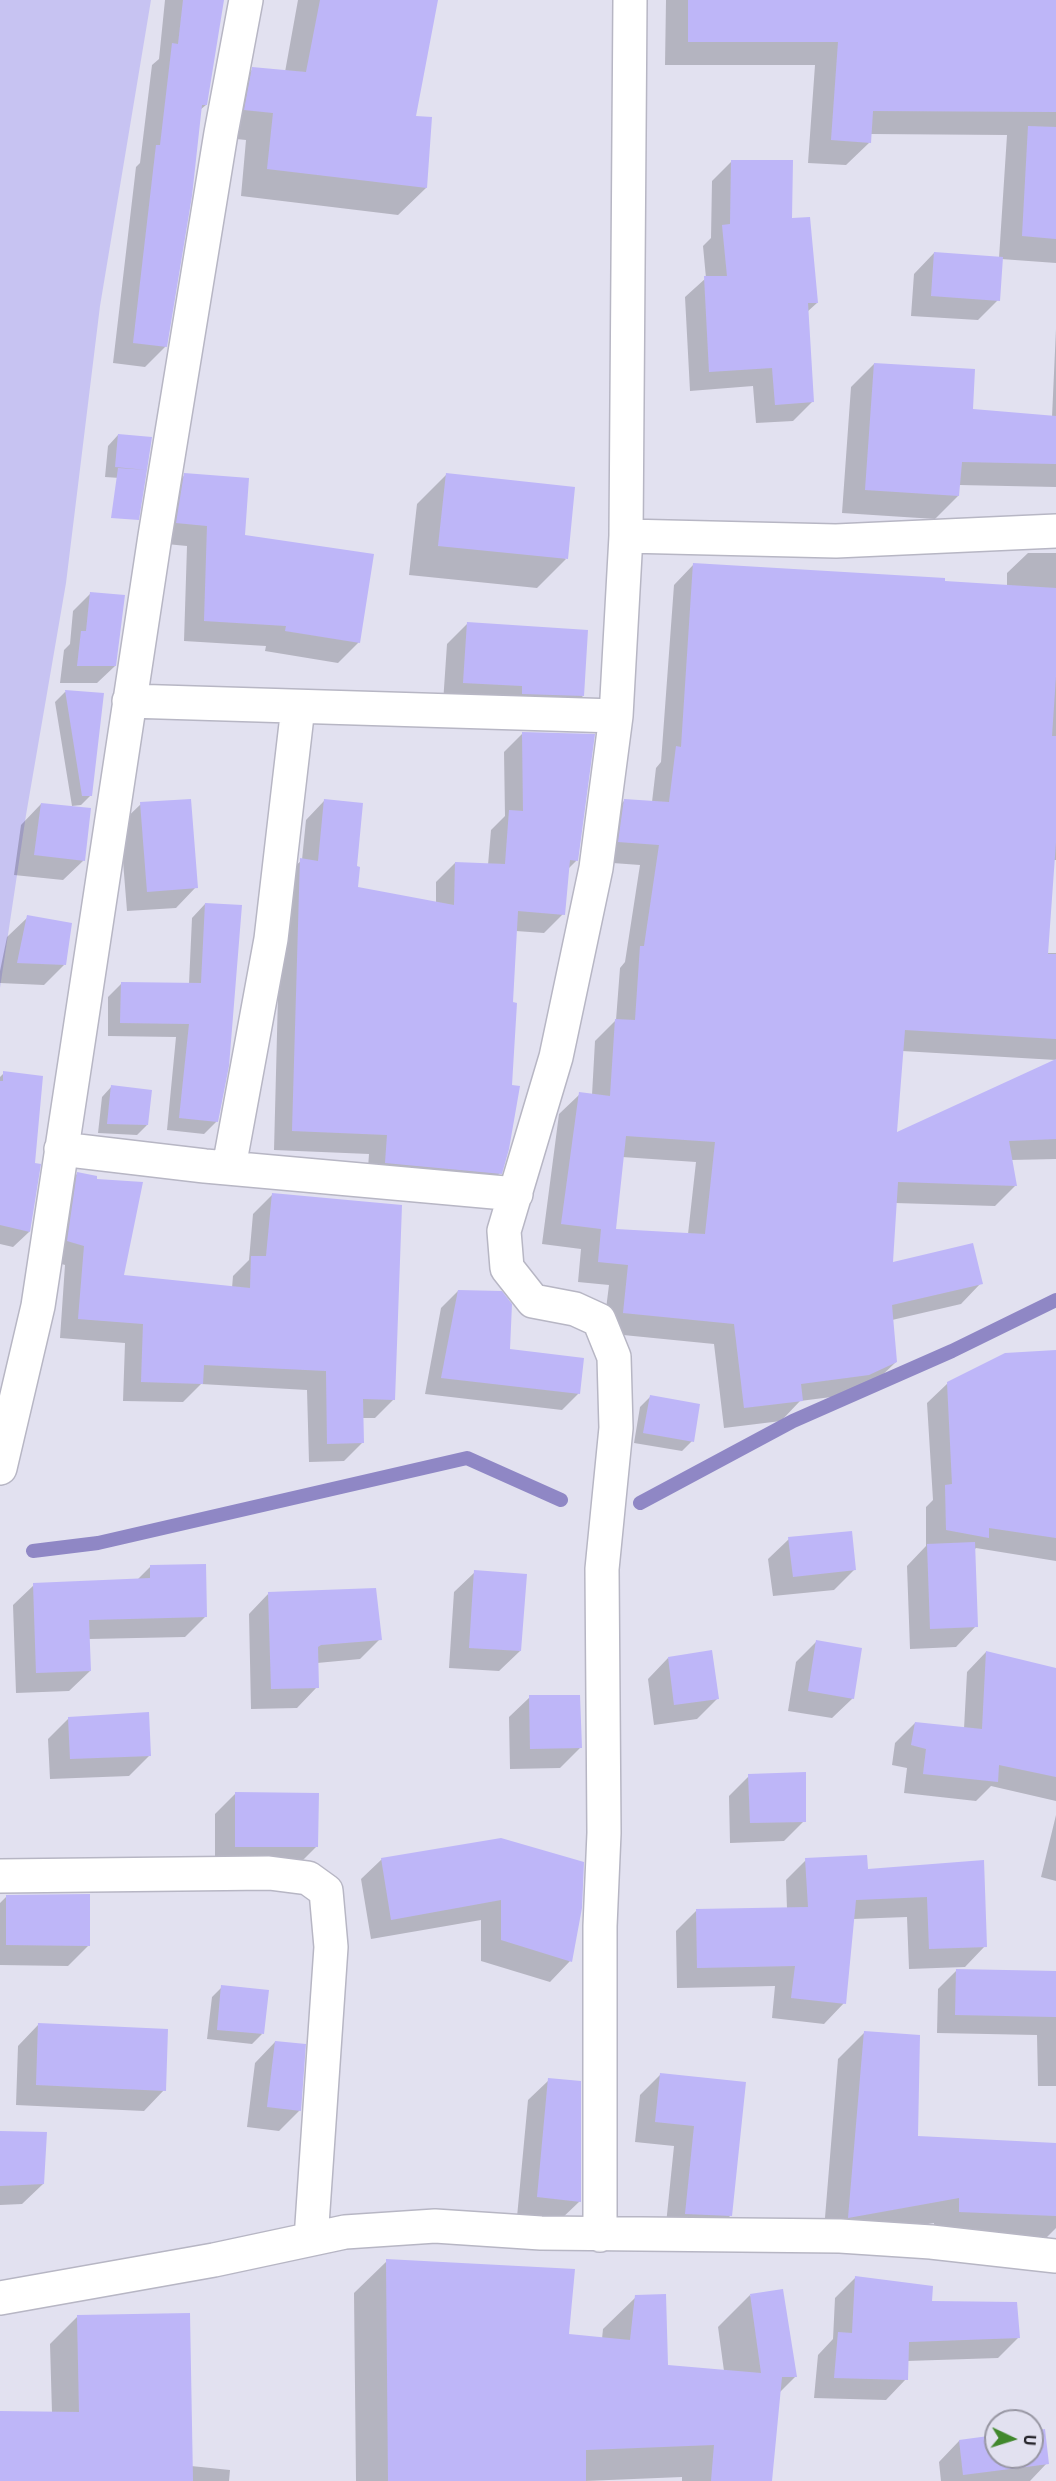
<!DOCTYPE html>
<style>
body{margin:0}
#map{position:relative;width:1056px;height:2481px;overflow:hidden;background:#e2e1f0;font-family:"IBM Plex Sans",sans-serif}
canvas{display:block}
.north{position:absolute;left:984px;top:2409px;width:60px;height:60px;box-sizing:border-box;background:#e2e1f0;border:2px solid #9796a2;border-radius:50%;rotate:94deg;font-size:16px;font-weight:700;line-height:24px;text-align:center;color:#27262c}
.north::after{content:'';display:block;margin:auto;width:21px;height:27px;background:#41882d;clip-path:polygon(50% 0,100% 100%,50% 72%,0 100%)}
</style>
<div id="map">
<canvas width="1056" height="2481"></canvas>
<div class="north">U</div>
</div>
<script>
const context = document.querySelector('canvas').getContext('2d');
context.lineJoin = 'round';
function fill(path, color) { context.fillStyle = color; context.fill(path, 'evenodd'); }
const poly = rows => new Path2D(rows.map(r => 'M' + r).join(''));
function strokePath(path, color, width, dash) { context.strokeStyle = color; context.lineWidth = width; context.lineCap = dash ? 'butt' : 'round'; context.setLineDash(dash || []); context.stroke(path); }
fill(poly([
 [0,0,151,0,100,306,66,583,26,815,0,988]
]), '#c7c3f2');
fill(poly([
 [165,0,222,0,206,105,200,110,166,346,145,367,113,363,136,167,140,163,152,65,159,59],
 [298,0,437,0,414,117,426,188,398,215,241,196,246,140,218,137,225,97,253,69,285,72],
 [666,0,1056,0,1056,263,1001,259,998,300,978,320,911,316,914,274,934,253,999,258,1007,135,870,134,870,142,846,165,808,163,815,65,665,65],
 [732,161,790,220,817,303,807,312,812,402,793,421,756,423,753,386,690,391,685,297,706,278,703,246,711,238,712,181],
 [1056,329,1056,487,959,485,958,496,935,519,842,513,851,387,874,364,971,411,1052,417],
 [118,435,145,469,135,479,105,477,108,446],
 [185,475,243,536,359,642,338,663,265,651,266,646,184,641,187,546,156,543,164,495],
 [446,475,566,559,537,588,409,575,417,504],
 [1028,553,1056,553,1056,860,1053,860,1047,953,1056,953,1056,1060,902,1051,896,1135,1056,1061,1056,1159,1011,1160,1015,1186,995,1206,895,1203,891,1264,981,1283,961,1304,892,1320,896,1362,875,1382,847,1395,800,1401,781,1421,724,1428,714,1344,603,1333,609,1285,578,1282,581,1249,542,1244,559,1114,580,1094,592,1095,595,1041,616,1020,620,968,625,962,640,865,599,862,604,821,625,800,652,802,656,768,661,762,674,585,694,564,1007,586,1007,573],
 [622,1157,696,1162,688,1234,614,1230],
 [91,593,115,666,97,683,60,683,64,650,70,644,73,611],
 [468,623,583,696,562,716,443,703,447,644],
 [65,692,102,695,91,795,81,805,72,806,55,702],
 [523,733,577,860,567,870,563,914,544,933,516,931,500,1173,481,1192,367,1182,369,1154,274,1150,281,879,302,860,306,820,324,801,355,868,356,888,436,903,436,882,455,863,488,865,491,830,505,816,504,752],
 [41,804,84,860,63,880,14,875,21,825],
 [141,804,196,887,176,908,127,911,120,824],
 [205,904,217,1121,204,1134,167,1130,176,1037,108,1036,108,997,121,984,189,984,192,918],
 [28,917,64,965,44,985,0,983,0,971,7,937],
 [4,1073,29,1232,13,1247,0,1244,0,1077],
 [112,1086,147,1125,137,1135,98,1133,102,1097],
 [78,1173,123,1276,232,1288,233,1276,249,1260,253,1214,272,1195,394,1399,375,1418,362,1418,363,1442,344,1461,309,1462,307,1390,201,1384,183,1402,123,1401,125,1343,60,1338,65,1265,48,1260,59,1192],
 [458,1291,508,1350,579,1393,562,1410,425,1394,441,1308],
 [1056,1351,1056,1561,976,1548,973,1551,976,1626,956,1647,910,1649,907,1566,926,1546,926,1507,933,1500,927,1403,948,1383],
 [650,1397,692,1441,682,1451,634,1443,640,1407],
 [789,1539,854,1570,834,1590,773,1596,768,1559],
 [151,1566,205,1617,185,1637,89,1639,90,1671,69,1691,16,1693,13,1605,34,1585,137,1580],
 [475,1572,520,1651,499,1671,449,1668,454,1592],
 [269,1593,380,1639,360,1659,317,1663,317,1687,297,1708,251,1709,249,1614],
 [816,1642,853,1698,832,1718,788,1711,796,1662],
 [986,1652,1056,1669,1056,1801,991,1786,976,1801,904,1793,907,1768,892,1765,895,1743,915,1723,964,1729,967,1672],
 [668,1658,717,1699,697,1719,654,1725,648,1679],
 [530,1697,580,1748,560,1768,510,1769,509,1717],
 [69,1718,150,1755,129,1776,50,1779,48,1739],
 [749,1776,804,1821,784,1841,730,1843,729,1796],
 [236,1793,316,1847,296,1867,215,1867,215,1814],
 [1056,1815,1056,1881,1041,1877],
 [382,1859,581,1907,570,1961,550,1982,481,1961,481,1920,371,1939,361,1879],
 [806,1860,866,1871,983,1862,985,1946,965,1967,909,1969,907,1917,853,1919,844,2003,824,2024,772,2018,775,1986,677,1988,676,1931,696,1911,787,1909,786,1880],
 [7,1896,88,1946,68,1966,0,1965,0,1903],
 [957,1970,1056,1972,1056,2086,1038,2086,1037,2035,937,2033,938,1989],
 [222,1987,262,2034,252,2044,207,2039,212,1997],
 [38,2025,164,2090,144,2111,16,2105,18,2046],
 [864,2033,916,2138,1056,2145,1056,2228,1042,2242,934,2237,934,2223,823,2242,838,2059],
 [275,2042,300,2110,279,2131,247,2127,255,2063],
 [661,2074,744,2083,731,2215,710,2236,665,2234,674,2146,635,2142,640,2095],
 [549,2080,580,2201,559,2221,517,2217,528,2100],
 [0,2133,43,2184,22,2204,0,2205],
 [387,2261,568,2335,602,2339,603,2329,636,2297,666,2366,724,2371,718,2327,750,2295,795,2377,779,2393,770,2481,682,2481,682,2477,585,2481,356,2481,354,2293],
 [856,2277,930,2302,1019,2337,998,2358,907,2361,906,2379,886,2400,814,2398,818,2355,833,2339,835,2298],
 [77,2317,191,2466,230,2470,229,2481,0,2481,0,2412,52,2413,50,2344],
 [1032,2432,1047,2463,1030,2481,941,2481,939,2462,959,2441,996,2436,996,2457,1032,2457]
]), '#0003');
strokePath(poly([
 [640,1503,793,1421,952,1351,1056,1300],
 [33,1551,98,1543,467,1458,561,1500]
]), '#8f87c5', 14);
fill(poly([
 [183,0,224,0,207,105,202,105,192,196,167,347,133,343,156,145,160,145,172,43,178,44],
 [320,0,438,0,416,116,432,117,427,188,267,169,273,113,244,110,252,67,306,72],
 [688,0,1056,0,1056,112,873,111,871,143,831,140,838,42,688,42],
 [1028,126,1056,127,1056,239,1022,236],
 [731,160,793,160,792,218,810,217,818,303,808,303,814,402,775,405,772,368,709,372,704,276,727,276,722,225,730,224],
 [934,252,1003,257,1000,301,931,296],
 [874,363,975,369,973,409,1056,416,1056,464,962,462,959,496,865,490],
 [118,434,152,437,147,470,115,467],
 [118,468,147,470,139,520,111,518],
 [184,473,249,478,245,535,374,554,360,643,285,631,286,626,204,621,207,526,176,523],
 [446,473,575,487,568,559,438,546],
 [693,563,945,578,945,581,1056,588,1056,676,1052,736,1056,736,1056,842,1048,954,1056,954,1056,1039,905,1030,897,1132,1056,1059,1056,1139,1009,1141,1017,1186,898,1182,893,1262,973,1243,983,1284,892,1305,897,1362,869,1375,801,1384,803,1401,744,1408,734,1324,623,1313,628,1265,598,1262,601,1229,561,1224,579,1092,610,1096,615,1019,635,1020,640,946,644,946,659,845,618,842,624,799,669,802,676,746,681,747],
 [626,1136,715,1142,705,1234,616,1229],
 [90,592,125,595,116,666,77,666,81,631,86,631],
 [467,622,588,630,584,696,522,694,522,686,463,683],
 [65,690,104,693,92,796,82,796],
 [522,732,595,734,578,861,570,860,565,915,518,911,513,1002,517,1003,512,1085,520,1086,509,1149,502,1174,385,1163,387,1135,292,1131,300,858,318,861,324,799,363,803,357,866,360,867,358,887,454,905,455,862,505,864,509,810,523,811],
 [191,799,198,888,147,892,140,802],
 [41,803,91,808,85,861,34,855],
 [205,903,242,905,229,1066,218,1122,179,1118,189,1024,120,1023,121,982,201,983],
 [27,915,72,923,66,965,17,963],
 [3,1071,43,1076,35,1163,41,1164,30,1232,0,1225,0,1081,3,1081],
 [111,1085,152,1090,148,1125,107,1124],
 [77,1172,97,1176,97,1179,143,1182,124,1275,250,1288,251,1256,266,1256,272,1193,402,1205,395,1400,363,1399,364,1443,327,1444,326,1371,204,1365,203,1384,141,1382,143,1324,78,1319,84,1246,67,1241],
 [458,1290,502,1291,512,1304,510,1349,584,1358,580,1394,441,1378],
 [1056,1350,1056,1538,989,1528,989,1538,946,1530,945,1485,952,1484,947,1382,1005,1353],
 [650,1395,700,1404,694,1442,643,1433],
 [852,1531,856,1570,793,1577,788,1537],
 [975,1542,978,1627,930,1629,927,1544],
 [206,1564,207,1617,89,1620,91,1671,36,1673,33,1583,150,1578,150,1565],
 [474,1570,527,1574,521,1651,469,1648],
 [376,1588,382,1640,321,1645,318,1647,319,1688,271,1689,268,1592],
 [816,1640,862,1648,854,1699,808,1691],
 [712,1650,719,1699,674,1705,668,1657],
 [986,1651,1056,1668,1056,1777,999,1765,998,1782,923,1774,926,1749,911,1745,915,1722,982,1729],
 [529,1695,580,1695,582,1748,530,1749],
 [149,1712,151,1756,70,1759,68,1717],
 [806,1772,806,1822,750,1823,748,1774],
 [235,1792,319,1793,318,1847,235,1847],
 [501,1838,584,1862,582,1908,572,1962,501,1940,501,1900,391,1920,381,1858],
 [867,1855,868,1869,984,1860,987,1947,929,1949,927,1897,856,1900,846,2004,791,1998,795,1966,697,1968,696,1909,808,1907,805,1858],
 [90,1894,90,1946,6,1945,6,1895],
 [956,1969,1056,1971,1056,2017,955,2015],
 [221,1985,269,1990,264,2034,217,2030],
 [38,2023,168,2029,166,2091,36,2085],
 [864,2031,920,2035,918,2136,1056,2143,1056,2216,959,2212,959,2198,848,2218],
 [275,2041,306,2044,301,2111,267,2107],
 [660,2073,746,2082,732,2216,685,2214,694,2126,655,2122],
 [548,2078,581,2081,581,2202,537,2197],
 [0,2131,47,2132,44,2184,0,2186],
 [386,2259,575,2269,569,2334,630,2340,635,2295,666,2294,668,2365,761,2373,750,2294,783,2289,797,2377,782,2377,772,2481,711,2481,714,2445,586,2450,586,2481,388,2481],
 [855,2276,933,2286,932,2301,1017,2302,1020,2338,909,2342,908,2380,834,2378,838,2332,852,2333],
 [190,2313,193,2481,0,2481,0,2411,79,2412,77,2315],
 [1045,2429,1049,2464,963,2475,959,2440,996,2435,996,2457,1032,2457,1032,2431]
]), '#beb6f8');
const street = poly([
 [626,536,836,541,1056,531],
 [129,701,616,716],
 [61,1149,205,1166,516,1194],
 [229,1167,271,939,298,707],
 [0,1468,38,1306,155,536,221,133,246,0],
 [0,1876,269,1873,308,1878,326,1891,331,1947,311,2239],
 [600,2235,600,1926,604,1833,602,1569,616,1428,614,1357,599,1320,575,1309,533,1301,507,1268,504,1231,556,1057,596,868,616,716,626,536,630,0],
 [0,2298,214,2260,345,2232,435,2226,541,2233,840,2236,931,2242,1056,2256]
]);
strokePath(street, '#b7b6c4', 36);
strokePath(street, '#fff', 33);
</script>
